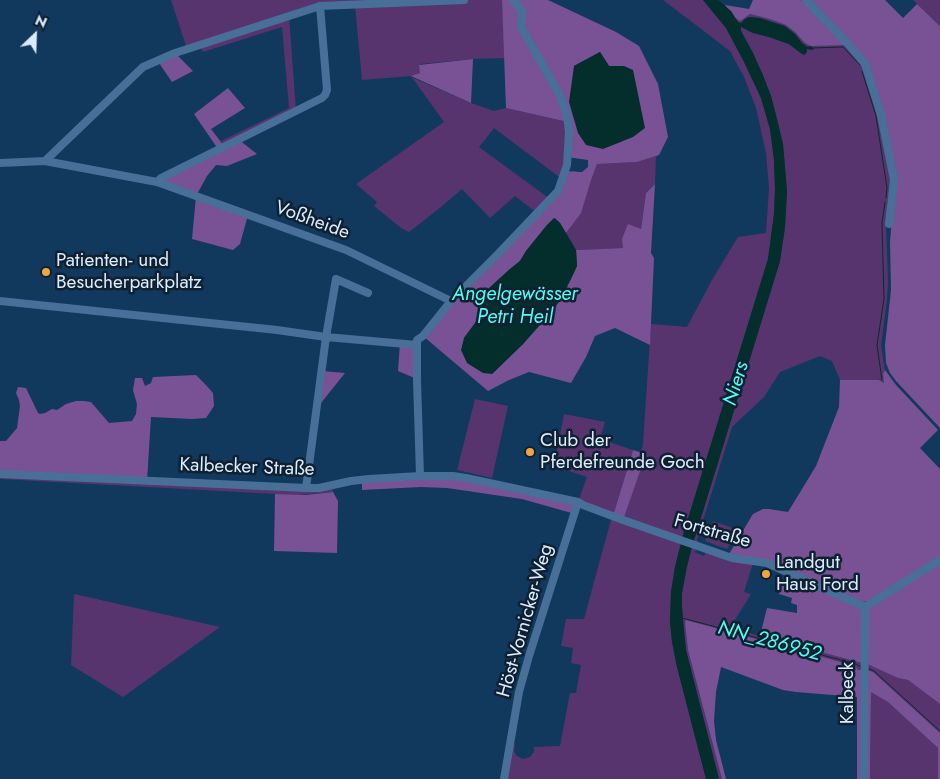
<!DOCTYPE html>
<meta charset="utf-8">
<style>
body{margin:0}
#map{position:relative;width:940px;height:779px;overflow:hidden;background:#11395e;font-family:Jost,sans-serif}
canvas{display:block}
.north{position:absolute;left:10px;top:10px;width:50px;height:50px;-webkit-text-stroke:4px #0f2031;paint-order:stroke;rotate:24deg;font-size:14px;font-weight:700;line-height:20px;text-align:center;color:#dbecff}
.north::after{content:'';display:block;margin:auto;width:18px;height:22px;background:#dbecff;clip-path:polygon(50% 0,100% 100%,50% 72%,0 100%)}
</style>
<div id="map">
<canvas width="940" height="779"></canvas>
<div class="north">N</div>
</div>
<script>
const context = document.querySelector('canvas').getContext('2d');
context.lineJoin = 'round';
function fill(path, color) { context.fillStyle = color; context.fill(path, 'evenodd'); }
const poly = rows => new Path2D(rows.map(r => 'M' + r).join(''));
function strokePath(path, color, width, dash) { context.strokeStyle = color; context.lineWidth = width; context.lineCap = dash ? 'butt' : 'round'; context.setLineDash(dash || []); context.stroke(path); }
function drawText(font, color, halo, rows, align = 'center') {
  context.font = font + ' Jost,sans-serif'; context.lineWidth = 5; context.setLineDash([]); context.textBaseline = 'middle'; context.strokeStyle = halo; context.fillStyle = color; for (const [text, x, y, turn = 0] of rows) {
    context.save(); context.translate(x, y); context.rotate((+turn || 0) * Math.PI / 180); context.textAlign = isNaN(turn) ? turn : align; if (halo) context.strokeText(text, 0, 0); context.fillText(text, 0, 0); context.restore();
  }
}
fill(poly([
 [171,0,371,0,371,3,429,0,502,0,505,58,473,59,420,64,420,73,411,77,471,103,494,111,506,108,568,122,562,179,494,128,479,147,550,199,537,213,515,196,490,218,462,189,441,207,409,232,401,228,374,206,377,202,356,184,444,122,411,76,362,80,355,5,320,6,289,16,296,111,225,146,221,141,289,108,282,27,203,52,199,45,187,49],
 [663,0,703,0,726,28,743,59,761,98,770,129,774,160,775,190,774,214,768,259,683,535,675,567,671,592,670,621,672,642,677,667,706,779,504,779,510,744,515,745,514,751,517,756,523,759,530,757,534,752,534,747,560,746,570,693,576,693,581,665,571,663,573,648,561,646,566,619,584,619,612,516,578,502,587,477,554,466,564,414,605,422,600,439,633,450,613,516,646,454,641,452,643,444,651,324,687,327,712,280,738,237,766,233,769,188,766,153,756,108,744,77,730,51],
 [801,0,804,0,862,63,879,115,888,163,891,188,891,196,888,199,887,202,890,206,886,223,888,282,887,300,881,345,885,370,883,374,885,383,879,380,840,380,832,361,820,356,780,372,764,397,732,427,697,540,700,544,693,543,780,261,785,227,787,191,783,144,771,96,753,53,741,31,741,27,753,33,769,37,789,44,802,54,805,55,807,49,813,50,802,43,795,34,760,18,749,17,745,19,741,23,738,22,734,17,740,21,750,14,770,19,786,25,795,32,805,43,844,45],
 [913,0,940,0,940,26,932,18],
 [656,156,655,184,646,193,641,229,623,248,576,250,566,233,572,224,597,164,637,162],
 [475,399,508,406,492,478,457,470],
 [0,474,332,485,333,492,295,495,0,479],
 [713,521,738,530,727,549,705,541],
 [692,547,698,549,694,552,704,556,706,552,753,563,744,592,751,594,730,628,862,663,862,670,858,670,685,623,688,650,722,779,719,779,686,650,684,637,682,608,682,593,687,566],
 [74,594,220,627,123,697,71,665],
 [867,664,898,678,908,680,940,704,940,733,873,672,867,670],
 [871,691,888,702,938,748,938,779,870,779]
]), '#57346e');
fill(poly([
 [502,0,548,0,616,32,639,46,658,84,668,137,659,155,637,162,597,164,591,180,581,213,566,233,560,223,555,218,547,225,526,251,520,261,510,269,488,289,482,297,484,311,464,338,492,374,523,344,553,310,577,266,576,250,623,248,622,239,628,224,641,229,646,193,655,184,651,253,654,258,650,345,615,328,595,336,586,357,571,383,529,372,509,380,488,391,423,336,558,191,565,171,582,172,588,167,588,160,567,157,568,122,506,108],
 [600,52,609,66,574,66],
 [753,0,801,0,845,45,811,46,805,43,795,32,786,25,770,19,750,14,740,21,734,17,725,5,749,9],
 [809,0,885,0,903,18,917,4,940,26,940,428,896,381,890,373,886,363,885,345,891,290,890,242,895,179,868,63],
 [175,53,193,71,172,82,157,60],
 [473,59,471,103,411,76,420,73,419,65],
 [228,88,245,108,211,129,224,146,238,139,257,154,227,166,216,165,207,176,196,196,248,215,240,244,233,250,192,239,196,196,157,182,218,149,194,114],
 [400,343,417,345,417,379,398,371],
 [885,370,896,385,938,430,920,448,940,469,940,557,870,601,862,602,763,560,729,554,753,514,763,509,769,509,788,512,816,466,839,407,840,380,879,380,884,383,883,374],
 [322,371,345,373,317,408],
 [196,375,205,384,213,393,214,406,206,418,192,419,151,417,147,481,0,474,0,441,6,441,17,428,20,406,19,400,16,393,18,387,26,388,38,413,40,414,45,413,52,409,57,410,66,404,76,401,84,401,91,402,109,423,132,421,136,414,137,404,133,390,135,378,142,378,145,386,151,383,153,377],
 [633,450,646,454,623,520,613,516],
 [453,476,578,502,575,514,522,499,447,488,421,487,362,490,362,480],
 [333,492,338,501,337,553,274,551,275,494,306,495],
 [940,563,940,704,908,680,898,678,867,664,867,613,869,608],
 [785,575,862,609,862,663,760,636,767,608,797,613,797,605,791,603,792,598,779,594],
 [686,620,855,666,858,670,862,670,861,779,857,779,857,697,796,692,783,690,721,667,716,692,714,721,716,740,726,779,722,779,688,650,685,623],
 [867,670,873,672,940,733,940,779,938,779,938,748,888,702,871,692,870,779,866,779]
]), '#795295');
fill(poly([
 [703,0,718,0,731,11,738,22,741,23,745,19,749,17,760,18,785,26,795,34,802,43,807,47,811,46,814,50,807,49,807,52,804,55,802,54,789,44,769,37,753,33,741,27,741,31,753,53,763,75,771,96,776,115,783,144,787,191,785,227,780,261,692,547,687,566,682,593,682,608,686,650,719,779,706,779,677,667,672,642,670,621,671,592,675,567,683,535,768,259,774,214,775,190,774,160,770,129,761,98,743,60,726,28],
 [600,52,609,66,624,66,633,70,645,128,633,137,603,149,586,145,578,133,569,102,574,66],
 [554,218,560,223,576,250,577,266,573,275,561,299,553,310,523,344,492,374,483,373,467,363,461,350,464,338,484,311,482,297,488,289,510,269,520,261,526,251,547,225]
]), '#042e2b');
strokePath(poly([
 [811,48,843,47,860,65],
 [862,71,876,116,887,188,886,198],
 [882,380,877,345,884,299,882,223,885,202],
 [682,618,856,664,861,667],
 [867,668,874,671,940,731]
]), '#042e2b', 1);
strokePath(poly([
 [806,0,849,45,865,64,881,115,894,180,889,224],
 [45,161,143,67,175,53,320,6,464,0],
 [0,163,45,161,157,182,346,250,451,301],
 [157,182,161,178,322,98,325,95,327,90,320,6],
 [0,301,277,330,326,337,417,345],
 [0,474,306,488,319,488,351,481,369,479,420,476,453,476,466,478,578,502,583,505,623,520,732,558,767,563,865,607],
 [420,476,417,379,417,340,423,336,451,301,498,254,558,191,567,165,569,132,567,115,559,94,521,27,522,11,513,0],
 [306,488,326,337,336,279,368,293],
 [865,607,940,560],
 [504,779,519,692,529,656,578,502],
 [864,779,865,607]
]), '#486f97', 8);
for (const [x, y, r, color] of [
 [46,272,5,"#f1a540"],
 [530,452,5,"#f1a540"],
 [766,574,5,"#f1a540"]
]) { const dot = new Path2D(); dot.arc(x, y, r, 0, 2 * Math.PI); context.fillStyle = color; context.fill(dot); strokePath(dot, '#0f2031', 2); }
drawText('19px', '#dbecff', '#0f2031', [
 ["Voßheide",312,221,20],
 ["Kalbecker Straße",247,468,2],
 ["Fortstraße",712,532,16],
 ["Höst-Vornicker-Weg",526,621,-74],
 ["Kalbeck",848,693,-90]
]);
drawText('19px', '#dbecff', '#0f2031', [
 ["Patienten- und",56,261],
 ["Besucherparkplatz",56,283],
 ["Club der",540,441],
 ["Pferdefreunde Goch",540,463],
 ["Landgut",776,563],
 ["Haus Ford",776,585]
], 'left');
drawText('italic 20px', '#4cfef5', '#0f2031', [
 ["Angelgewässer",515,295],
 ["Petri Heil",515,318],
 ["Niers",737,384,-73],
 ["NN_286952",769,642,15]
]);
</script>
